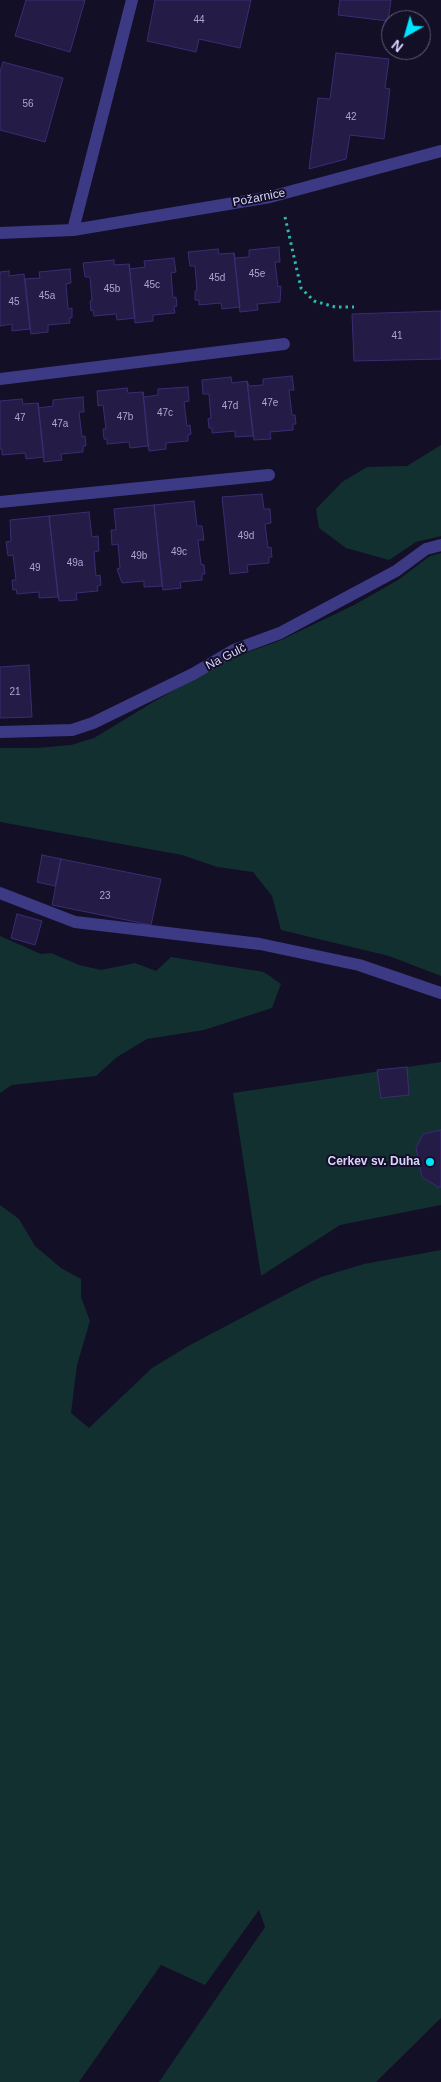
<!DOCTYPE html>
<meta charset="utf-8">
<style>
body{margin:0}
#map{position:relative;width:441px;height:2082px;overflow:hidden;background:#130f26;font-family:Arial,sans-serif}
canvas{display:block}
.north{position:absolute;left:381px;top:10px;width:50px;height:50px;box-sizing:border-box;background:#130f26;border:1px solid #625e7d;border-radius:50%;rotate:218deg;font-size:14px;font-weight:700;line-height:20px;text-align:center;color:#d9d4ff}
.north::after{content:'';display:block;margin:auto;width:18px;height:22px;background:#00e5ff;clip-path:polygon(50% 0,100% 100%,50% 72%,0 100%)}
</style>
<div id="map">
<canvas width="441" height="2082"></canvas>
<div class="north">N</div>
</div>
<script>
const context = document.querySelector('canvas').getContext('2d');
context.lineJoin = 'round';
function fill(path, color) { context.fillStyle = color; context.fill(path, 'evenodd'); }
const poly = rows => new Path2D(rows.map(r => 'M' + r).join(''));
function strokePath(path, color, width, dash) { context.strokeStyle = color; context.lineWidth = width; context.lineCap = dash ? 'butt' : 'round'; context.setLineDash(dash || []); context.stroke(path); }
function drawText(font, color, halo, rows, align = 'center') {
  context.font = font + ' Arial,sans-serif'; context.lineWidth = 4; context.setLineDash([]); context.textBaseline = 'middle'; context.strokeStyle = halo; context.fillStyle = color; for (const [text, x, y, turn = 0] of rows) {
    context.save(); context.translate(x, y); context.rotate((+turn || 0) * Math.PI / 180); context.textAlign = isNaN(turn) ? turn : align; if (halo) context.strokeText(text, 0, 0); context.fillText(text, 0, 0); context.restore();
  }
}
fill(poly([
 [441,445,441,536,416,542,389,560,346,548,319,528,316,509,342,482,367,467,407,466],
 [441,553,441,976,389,956,281,930,272,896,253,872,217,867,182,855,0,822,0,748,37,748,71,745,94,738,155,701,234,657,279,641,354,605,398,580,430,556],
 [0,936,41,954,51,953,79,965,101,970,135,963,156,971,171,957,264,972,281,984,272,1008,204,1030,147,1039,117,1057,96,1076,12,1085,0,1093],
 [441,1062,441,1130,423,1134,416,1148,422,1177,441,1187,441,1205,340,1225,261,1276,233,1093],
 [0,1205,19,1219,35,1246,61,1268,81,1279,81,1297,90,1321,77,1365,71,1413,89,1428,152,1368,190,1345,300,1287,321,1277,364,1264,441,1250,441,2018,376,2082,159,2082,265,1927,259,1910,205,1985,161,1965,79,2082,0,2082]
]), '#12302f');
const building = poly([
 [26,0,85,0,70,52,15,36,26,0],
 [155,0,251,0,240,48,199,39,196,52,147,41,155,0],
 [340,0,391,0,388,21,338,15,340,0],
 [336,53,389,59,385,88,390,89,384,139,350,135,346,159,309,169,318,98,330,99,336,53],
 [3,62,63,78,45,142,0,130,0,72,3,62],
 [279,247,280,262,275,262,278,287,281,286,280,302,257,304,258,310,240,312,234,253,235,258,249,257,249,250,279,247],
 [218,249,219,254,234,253,240,307,222,309,221,303,199,305,199,300,195,300,195,291,197,291,195,266,190,266,188,252,218,249],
 [174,258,176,272,171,273,173,298,176,297,177,306,174,307,175,313,153,315,153,321,135,323,129,264,130,269,145,267,144,261,174,258],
 [114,260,114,265,129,264,135,318,117,320,116,314,94,316,93,310,91,311,90,301,92,301,90,277,85,277,83,263,114,260],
 [70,269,71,283,66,284,68,309,72,308,72,318,69,318,70,323,48,325,48,332,31,334,25,279,40,278,39,272,70,269],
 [9,271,9,276,24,274,30,329,12,331,12,324,0,326,0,272,9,271],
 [441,311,441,359,354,361,352,314,441,311],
 [292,376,294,390,289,390,292,415,295,415,296,424,293,424,293,430,270,432,271,439,254,440,247,381,249,386,263,385,263,379,292,376],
 [231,377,232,383,247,381,253,436,235,437,235,431,212,433,212,428,209,428,208,419,211,418,209,394,203,394,202,380,231,377],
 [188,387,189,401,184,402,187,426,190,425,191,434,188,435,188,441,166,443,166,449,149,451,143,392,144,397,158,395,158,389,188,387],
 [127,388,128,393,143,392,148,446,130,448,129,442,107,444,107,439,104,439,103,429,106,429,103,405,98,406,97,391,127,388],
 [83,397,84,412,79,412,82,437,85,436,86,446,83,446,83,452,61,454,62,460,44,462,38,403,39,408,53,406,53,400,83,397],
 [22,399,23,404,38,403,44,457,26,459,25,453,2,455,2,449,0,449,0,401,22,399],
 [262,494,264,509,270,509,271,523,265,524,268,548,271,547,272,557,269,557,269,563,247,565,248,572,230,574,222,497,262,494],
 [194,501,197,526,202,526,204,540,198,540,201,564,204,565,205,574,202,574,202,580,180,582,181,588,163,590,154,505,194,501],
 [154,505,162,586,144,587,144,581,122,583,117,569,120,568,118,544,112,545,111,530,116,530,114,509,154,505],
 [89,512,92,537,98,536,99,551,94,552,96,576,100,575,101,585,97,586,98,591,76,593,77,600,59,601,49,516,89,512],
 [49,516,58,597,39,598,39,592,17,594,16,589,13,590,12,580,16,580,13,555,8,556,6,542,11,541,10,520,49,516],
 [29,665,32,717,0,718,0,667,29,665],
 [42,855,61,859,55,886,37,882,42,855],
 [61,859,161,879,151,925,52,905,61,859],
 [17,914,42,921,35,945,11,938,17,914],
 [407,1067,409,1095,381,1098,377,1070,407,1067],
 [441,1130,441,1187,438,1187,422,1177,416,1148,423,1134,441,1130]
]);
fill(building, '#241b47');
strokePath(building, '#3b2d73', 1);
strokePath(poly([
 [285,217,301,288,314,301,335,307,354,307]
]), '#2fb8b0', 3, [2.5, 4]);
strokePath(poly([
 [73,230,132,0],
 [0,233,73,230,270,197,441,151],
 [0,379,284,344],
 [0,502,269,475],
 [0,732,72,730,93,723,193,674,234,650,280,633,396,571,426,549,441,545],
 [0,893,75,922,260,944,359,965,441,993]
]), '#3d3a85', 12);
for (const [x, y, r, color] of [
 [430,1162,5,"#00e5ff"]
]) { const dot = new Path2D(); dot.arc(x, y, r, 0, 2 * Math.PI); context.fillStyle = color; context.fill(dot); strokePath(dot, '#130f26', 2); }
drawText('10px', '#aca6d1', null, [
 ["44",199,20],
 ["56",28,104],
 ["42",351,117],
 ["45e",257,274],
 ["45d",217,278],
 ["45c",152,285],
 ["45b",112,289],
 ["45a",47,296],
 ["45",14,302],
 ["41",397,336],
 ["47e",270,403],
 ["47d",230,406],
 ["47c",165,413],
 ["47b",125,417],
 ["47",20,418],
 ["47a",60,424],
 ["49d",246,536],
 ["49c",179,552],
 ["49b",139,556],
 ["49a",75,563],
 ["49",35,568],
 ["21",15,692],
 ["23",105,896]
]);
drawText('12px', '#d9d4ff', '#130f26', [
 ["Požarnice",259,198,-11],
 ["Na Gulč",226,657,-27]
]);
drawText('bold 12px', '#d9d4ff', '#130f26', [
 ["Cerkev sv. Duha",420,1162]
], 'right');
</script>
